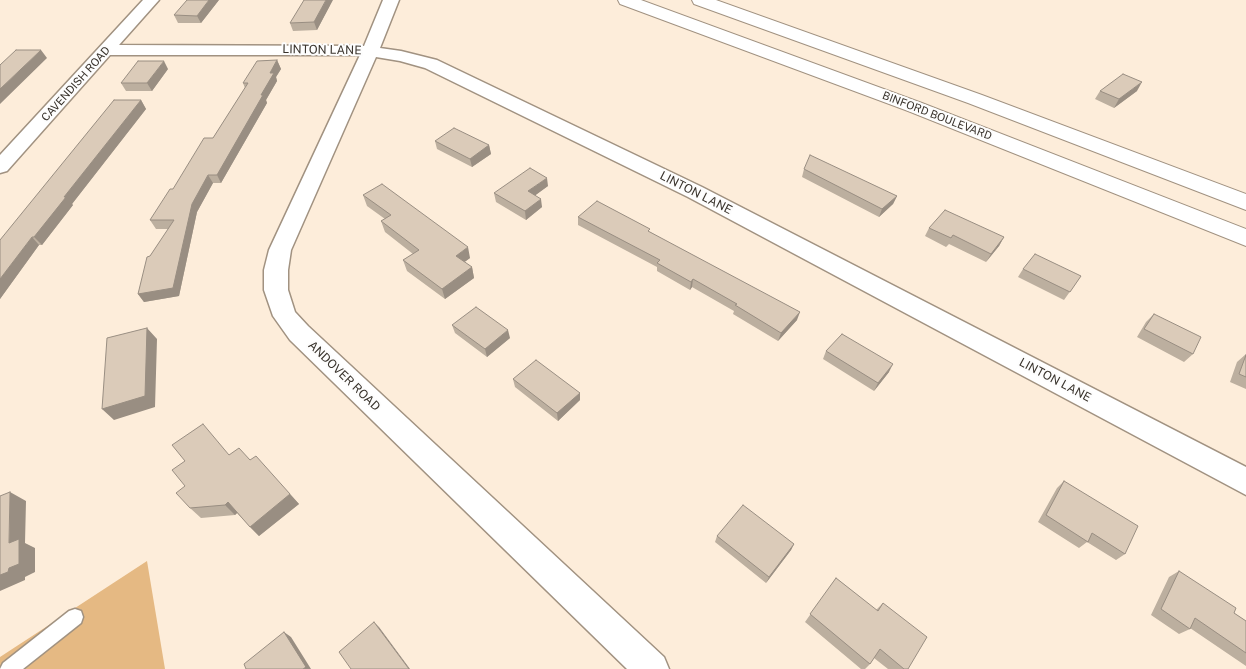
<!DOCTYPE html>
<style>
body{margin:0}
canvas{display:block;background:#fdedda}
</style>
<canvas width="1246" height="669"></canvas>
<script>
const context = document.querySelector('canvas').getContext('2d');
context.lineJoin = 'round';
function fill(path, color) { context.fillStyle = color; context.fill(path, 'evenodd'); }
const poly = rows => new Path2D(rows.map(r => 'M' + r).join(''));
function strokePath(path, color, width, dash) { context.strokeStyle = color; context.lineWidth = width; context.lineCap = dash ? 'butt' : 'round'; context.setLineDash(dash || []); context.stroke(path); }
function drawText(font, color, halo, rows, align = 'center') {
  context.font = font + ' "Public Sans",sans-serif'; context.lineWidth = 4; context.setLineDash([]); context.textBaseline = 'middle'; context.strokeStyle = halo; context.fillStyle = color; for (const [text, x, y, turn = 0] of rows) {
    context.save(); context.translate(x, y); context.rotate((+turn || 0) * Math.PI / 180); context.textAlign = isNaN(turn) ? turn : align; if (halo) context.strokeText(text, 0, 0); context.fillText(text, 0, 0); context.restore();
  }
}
fill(poly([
 [147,561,165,669,0,669,0,657]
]), '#e5b983');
const service = poly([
 [75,609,81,611,83,617,81,623,23,669,0,669,3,663,69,611,75,609]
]);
const minor = poly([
 [143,0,159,0,119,45,364,46,383,0,399,0,380,48,401,51,437,60,702,187,1246,467,1246,495,688,197,425,68,400,61,376,57,291,250,288,270,288,290,295,312,308,326,664,657,669,669,627,669,290,340,273,316,264,290,264,270,269,250,360,55,110,55,7,171,0,173,0,155,143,0]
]);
const primary = poly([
 [618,0,641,0,922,103,1246,229,1246,246,908,111,620,4,618,0],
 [692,0,716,0,982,95,1246,194,1246,210,968,103,694,4,692,0]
]);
strokePath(service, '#a19281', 3);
strokePath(minor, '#a19281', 3);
strokePath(primary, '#a19281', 2);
fill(service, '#fff');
fill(minor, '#fff');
fill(primary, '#fff');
fill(poly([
 [219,0,201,23,178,23,174,15],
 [330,5,317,30,293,31,290,23],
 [277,60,281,69,276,77,277,81,266,100,267,103,221,183,213,183,197,212,179,296,144,302,138,294,150,256,169,229,156,229,150,220,213,138,245,88,243,83],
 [168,69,152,91,126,91,121,83],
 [1100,91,1137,91,1114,108,1095,99],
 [141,100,146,109,72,204,73,205,42,245,39,245,0,299,0,240],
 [435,141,489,145,491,154,472,167,437,149],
 [804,169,897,196,893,204,879,217,802,177],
 [548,186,535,195,542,207,526,220,496,202,494,193],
 [363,195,470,258,464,262,472,267,474,278,445,299,407,271,403,260,413,254,385,232,381,221,385,219,367,206],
 [578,217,650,232,797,320,778,341,733,314,734,311,692,287,690,290,657,271,657,267,578,225],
 [929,228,1004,237,999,246,986,262,949,244,946,247,925,236],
 [1023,269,1081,276,1064,300,1018,277],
 [1154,314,1193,354,1184,362,1137,337,1146,322],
 [452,325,510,338,487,357,455,333],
 [826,351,889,372,874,391,823,359],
 [1246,354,1246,389,1230,382,1237,362],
 [513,379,580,393,580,400,558,421,515,387],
 [230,455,250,460,290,494,299,504,259,536,237,513,235,515,201,518,190,508],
 [1064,481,1125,554,1116,560,1087,542,1079,548,1038,522,1057,488],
 [717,536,794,544,791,550,766,583,715,542],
 [1179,571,1234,613,1246,621,1246,666,1190,628,1190,629,1179,634,1151,615,1169,577],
 [836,578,876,610,883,603,908,669,888,669,874,658,870,664,865,669,861,669,805,622]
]), '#bcaf9f');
fill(poly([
 [209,0,219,0,201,23,197,16],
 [326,0,333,0,317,30,314,22],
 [41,50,47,58,0,104,0,89],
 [277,60,281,69,276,77,277,81,266,100,267,103,221,183,217,175,261,95,270,73],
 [164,61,168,69,152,91,147,83],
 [1142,82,1137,91,1114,108,1119,99],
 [141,100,146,109,72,204,73,205,42,245,34,237,64,197],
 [489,145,491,154,472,167,470,159],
 [208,175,213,183,197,212,179,296,144,302,138,294,192,204],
 [547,178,548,186,529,200,528,191],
 [897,196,893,204,879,217,882,209],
 [541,199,542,207,526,220,525,211],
 [32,237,39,245,0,299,0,279],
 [1004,237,999,246,986,262,991,254],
 [468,247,470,258,458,267,456,256],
 [472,267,474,278,445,299,442,289],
 [693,279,692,287,690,290,691,282],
 [800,312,797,320,778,341,781,333],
 [147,328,157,339,155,407,114,420,102,409],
 [508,330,510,338,487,357,485,349],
 [893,364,889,372,874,391,878,383],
 [580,393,580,400,558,421,557,413],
 [10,492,26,501,25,543,35,548,35,572,25,577,25,580,0,591,0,575,9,543],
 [290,494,299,504,259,536,250,527],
 [228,502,238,512,235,515,225,505],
 [794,544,791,550,766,583,769,577],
 [374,622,379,627,410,669,409,669],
 [284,632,291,637,311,669,303,669]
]), '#998e82');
const building = poly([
 [187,0,209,0,197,16,174,15,187,0],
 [304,0,326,0,314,22,290,23,304,0],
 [16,50,41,50,0,89,0,65,16,50],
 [277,60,270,73,274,73,261,95,263,95,217,175,208,175,192,204,173,288,138,294,147,257,150,256,174,220,150,220,170,189,173,189,204,138,213,138,248,83,243,83,257,61,277,60],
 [138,61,164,61,147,83,121,83,138,61],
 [1123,74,1142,82,1119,99,1100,91,1123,74],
 [114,100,141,100,64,197,66,197,34,237,32,237,0,279,0,240,114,100],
 [454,128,489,145,470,159,435,141,454,128],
 [810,155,897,196,882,209,804,169,810,155],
 [530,168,547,178,528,191,541,199,525,211,494,193,530,168],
 [382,184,468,247,456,256,472,267,442,289,403,260,419,250,381,221,391,215,363,195,382,184],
 [597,201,650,229,648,231,800,312,781,333,735,305,737,304,693,279,691,282,657,263,660,260,578,217,597,201],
 [945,210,1004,237,991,254,953,235,951,238,929,228,945,210],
 [1035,254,1081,276,1070,292,1023,269,1035,254],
 [476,307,508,330,485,349,452,325,476,307],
 [1154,314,1201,337,1193,354,1144,329,1154,314],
 [147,328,145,396,102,409,107,338,147,328],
 [842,334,893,364,878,383,826,351,842,334],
 [1246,355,1246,377,1239,374,1246,355],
 [536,360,580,393,557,413,513,379,536,360],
 [203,424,229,455,239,448,250,460,256,456,290,494,250,527,228,502,225,505,190,508,176,493,185,486,172,470,185,461,172,445,203,424],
 [1064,481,1138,526,1125,554,1092,533,1088,542,1046,515,1064,481],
 [10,492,9,543,19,539,19,564,9,568,8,572,0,575,0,496,10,492],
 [743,505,794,544,769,577,717,536,743,505],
 [1179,571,1236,608,1234,613,1246,621,1246,653,1195,618,1190,629,1161,609,1179,571],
 [836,578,878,611,883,603,927,637,908,669,904,669,880,649,870,664,810,614,836,578],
 [374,622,409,669,351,669,339,652,374,622],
 [284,632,306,667,303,669,246,669,244,664,284,632]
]);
fill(building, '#dbcbb9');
strokePath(building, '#998e82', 1);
drawText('11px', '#39332c', '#fdfdfd', [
 ["CAVENDISH ROAD",76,84,-48],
 ["BINFORD BOULEVARD",937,116,21]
]);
drawText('12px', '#39332c', '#fdfdfd', [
 ["LINTON LANE",322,50,1],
 ["LINTON LANE",696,193,27],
 ["ANDOVER ROAD",344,376,44],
 ["LINTON LANE",1055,380,28]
]);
</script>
